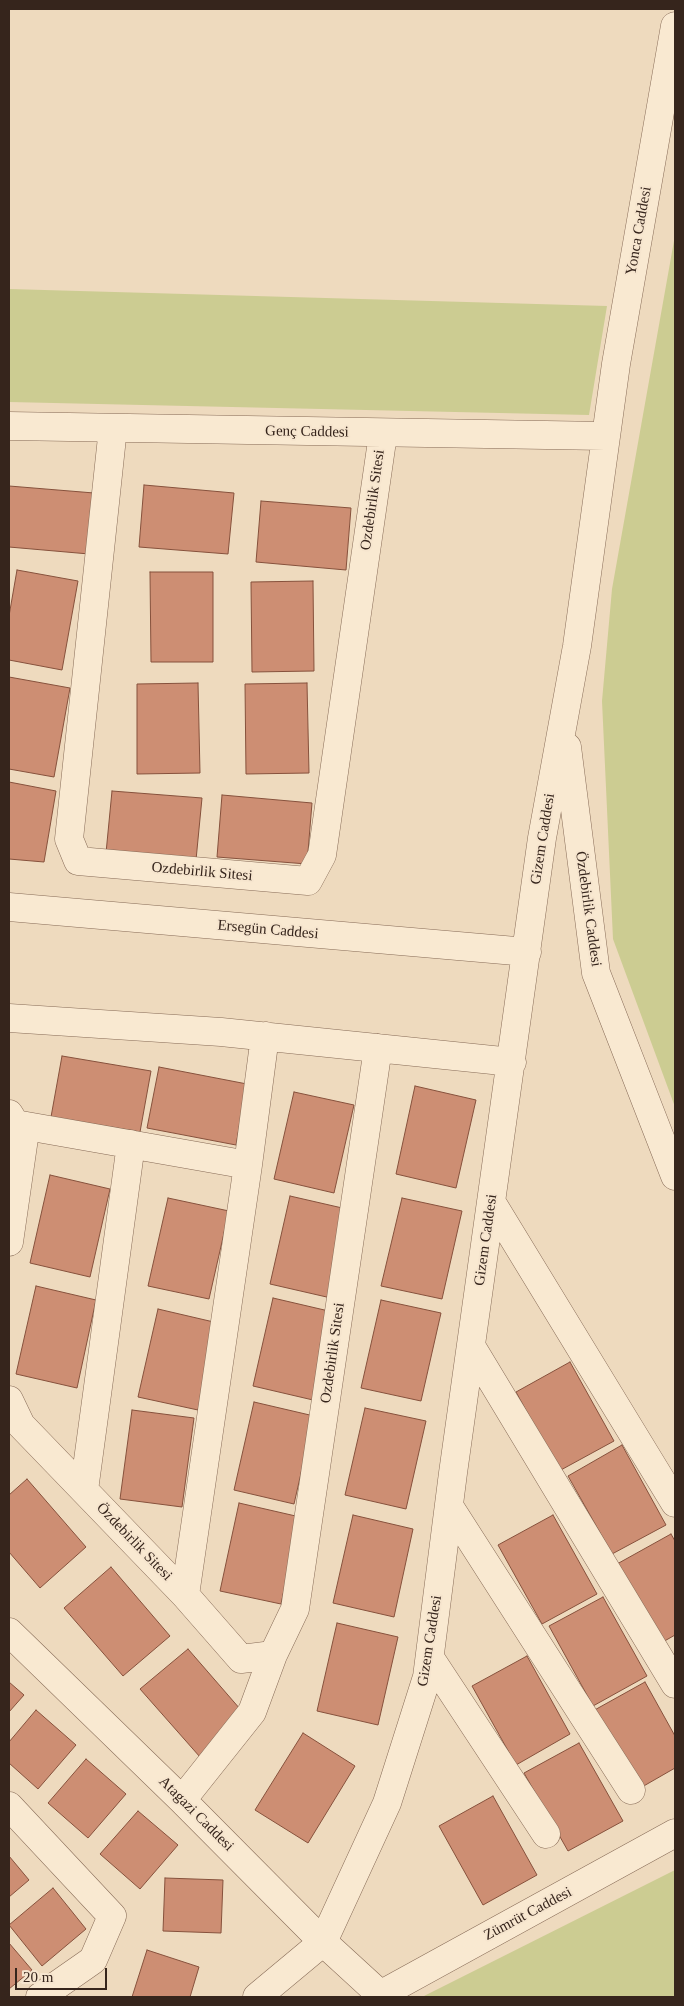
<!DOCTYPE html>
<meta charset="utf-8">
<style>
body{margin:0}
#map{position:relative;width:684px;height:2006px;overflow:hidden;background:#eedabe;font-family:Georgia,serif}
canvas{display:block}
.frame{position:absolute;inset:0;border:10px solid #36251c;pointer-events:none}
.scale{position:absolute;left:15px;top:1968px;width:92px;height:22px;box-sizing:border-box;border:2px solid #36251c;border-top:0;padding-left:6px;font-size:15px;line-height:18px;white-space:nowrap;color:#36251c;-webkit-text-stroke:4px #f6e5ce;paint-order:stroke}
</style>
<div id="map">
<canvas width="684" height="2006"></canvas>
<div class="frame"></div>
<div class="scale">20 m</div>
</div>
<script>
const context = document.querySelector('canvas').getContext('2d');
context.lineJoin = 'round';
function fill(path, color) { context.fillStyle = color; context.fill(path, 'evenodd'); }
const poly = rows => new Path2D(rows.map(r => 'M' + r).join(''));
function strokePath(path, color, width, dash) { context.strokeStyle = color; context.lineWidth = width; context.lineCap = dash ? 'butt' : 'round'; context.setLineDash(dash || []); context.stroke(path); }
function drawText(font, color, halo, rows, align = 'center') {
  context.font = font + ' Georgia,serif'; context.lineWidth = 4; context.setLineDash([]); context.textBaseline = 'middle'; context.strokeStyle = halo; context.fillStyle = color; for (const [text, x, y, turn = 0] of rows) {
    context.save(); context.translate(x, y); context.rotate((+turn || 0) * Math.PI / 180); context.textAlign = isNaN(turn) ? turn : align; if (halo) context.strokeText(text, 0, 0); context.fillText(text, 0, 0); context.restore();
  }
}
fill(poly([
 [675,235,675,1107,613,939,602,701,612,589],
 [9,289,607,306,589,415,9,402],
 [675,1870,675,1997,424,1996]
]), '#cccc92');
const building = poly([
 [144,485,234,493,228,554,139,547,144,485],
 [9,486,94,493,89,554,9,547,9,486],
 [261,501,351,508,346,570,256,562,261,501],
 [17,570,78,581,62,670,9,660,9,616,17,570],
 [150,572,213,572,213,662,151,662,150,572],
 [313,581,314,671,252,672,251,582,313,581],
 [9,677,70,688,54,777,9,769,9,677],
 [198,683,200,773,137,774,137,684,198,683],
 [307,683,309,773,246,774,245,684,307,683],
 [9,782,56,791,44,862,9,859,9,782],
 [112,791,202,798,196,860,106,853,112,791],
 [222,795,312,803,307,864,217,857,222,795],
 [62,1056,151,1071,140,1132,51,1117,62,1056],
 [159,1067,247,1084,236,1145,147,1128,159,1067],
 [415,1086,476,1100,456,1188,396,1174,415,1086],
 [294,1092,354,1105,334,1193,274,1179,294,1092],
 [50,1175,110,1189,90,1277,30,1263,50,1175],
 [290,1196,351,1210,331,1298,270,1284,290,1196],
 [168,1198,229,1211,209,1299,148,1286,168,1198],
 [402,1198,462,1211,442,1299,381,1286,402,1198],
 [36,1286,96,1300,77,1388,16,1374,36,1286],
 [273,1298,333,1312,313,1400,253,1386,273,1298],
 [381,1300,441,1313,421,1401,361,1388,381,1300],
 [158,1309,218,1323,198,1410,138,1397,158,1309],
 [570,1362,614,1441,559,1471,516,1392,570,1362],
 [254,1402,314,1416,294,1504,234,1490,254,1402],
 [365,1408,426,1421,406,1509,345,1495,365,1408],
 [132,1410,194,1418,182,1507,120,1499,132,1410],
 [622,1445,666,1525,612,1554,568,1476,622,1445],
 [27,1479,86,1547,40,1588,9,1552,9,1495,27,1479],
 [239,1503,300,1517,281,1604,220,1591,239,1503],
 [353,1515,413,1529,394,1617,333,1603,353,1515],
 [553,1515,597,1594,542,1624,498,1545,553,1515],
 [671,1534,675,1541,675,1635,661,1643,617,1564,671,1534],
 [111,1567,170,1636,123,1676,64,1608,111,1567],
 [603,1597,647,1676,593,1706,549,1626,603,1597],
 [337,1623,398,1637,378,1725,317,1711,337,1623],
 [188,1649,247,1717,200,1757,140,1689,188,1649],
 [527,1656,570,1734,516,1765,472,1686,527,1656],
 [9,1682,24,1695,9,1712,9,1682],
 [645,1682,675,1736,675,1768,635,1791,591,1712,645,1682],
 [36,1710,76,1745,38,1789,9,1763,9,1742,36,1710],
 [303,1733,355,1766,308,1843,255,1810,303,1733],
 [579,1743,623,1821,568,1851,524,1773,579,1743],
 [86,1759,126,1794,88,1838,48,1803,86,1759],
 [493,1796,537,1875,483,1905,439,1826,493,1796],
 [138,1811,178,1845,140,1889,100,1854,138,1811],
 [9,1856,29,1880,9,1897,9,1856],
 [165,1878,223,1880,221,1933,163,1931,165,1878],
 [53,1888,86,1929,42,1966,9,1925,53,1888],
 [9,1943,32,1970,9,1989,9,1943],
 [147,1950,199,1967,190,1997,132,1997,147,1950]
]);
fill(building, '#cd8e73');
strokePath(building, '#86513c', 1);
const minor = poly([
 [9,426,605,436],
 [113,428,69,839,78,861,308,881,322,855,383,434],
 [567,747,596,973,675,1176],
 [9,907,527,952],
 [9,1018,221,1032,512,1062],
 [9,1114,24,1138,9,1242],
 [15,1124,248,1165],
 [492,1203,675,1503],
 [471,1346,675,1684],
 [9,1400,21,1425,185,1595,241,1659,273,1655],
 [84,1490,131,1144],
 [449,1506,631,1790],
 [185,1595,248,1165,265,1036],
 [9,1632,182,1800,323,1942,383,1997],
 [430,1658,546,1834],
 [182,1800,252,1712,273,1655,295,1609,378,1048],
 [9,1806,112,1916,93,1960,40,1997],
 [380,1995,675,1833],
 [257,1997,323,1942,387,1803,427,1677,453,1473,542,838,577,646,616,364,675,26]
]);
strokePath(minor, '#876b57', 29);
strokePath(minor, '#f9e9d1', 28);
drawText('15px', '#36251c', '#f6e5ce', [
 ["Yonca Caddesi",639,231,-80],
 ["Genç Caddesi",307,432,1],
 ["Ozdebirlik Sitesi",373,500,-82],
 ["Gizem Caddesi",543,839,-81],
 ["Ozdebirlik Sitesi",202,872,5],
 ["Özdebirlik Caddesi",588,909,82],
 ["Ersegün Caddesi",268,930,5],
 ["Gizem Caddesi",486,1240,-82],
 ["Ozdebirlik Sitesi",333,1353,-82],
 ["Özdebirlik Sitesi",134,1542,46],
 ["Gizem Caddesi",430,1641,-81],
 ["Atagazi Caddesi",196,1814,45],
 ["Zümrüt Caddesi",528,1914,-28]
]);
</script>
